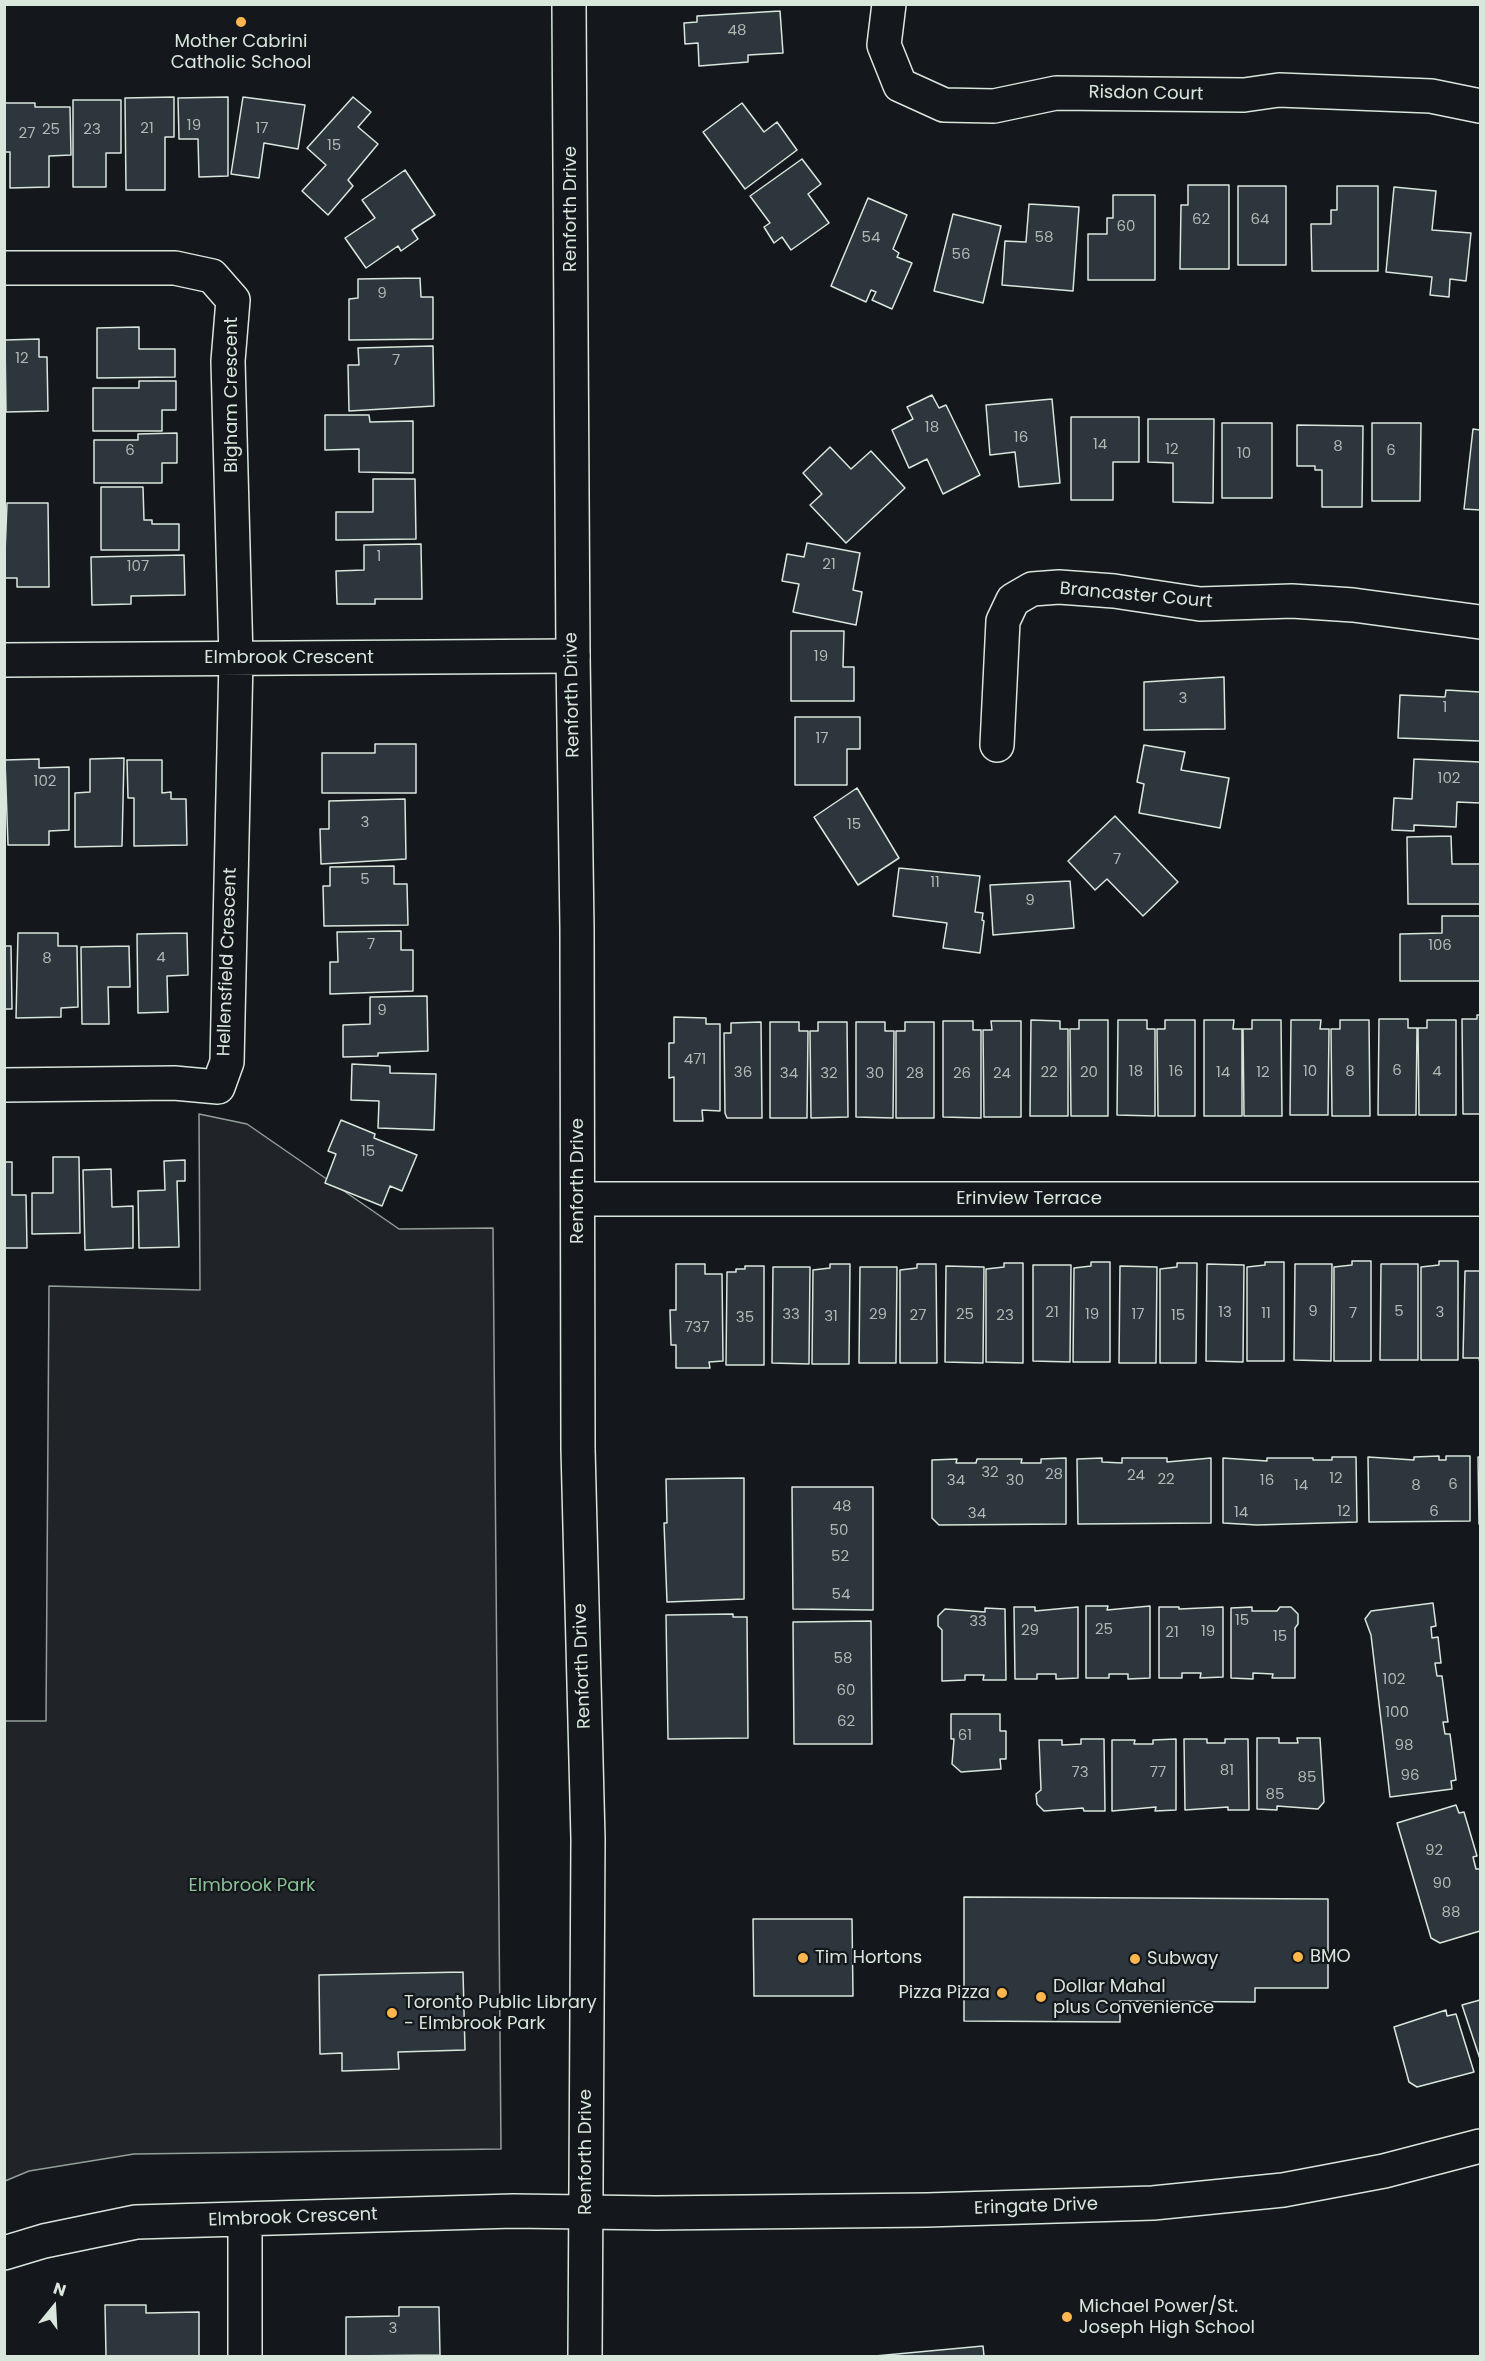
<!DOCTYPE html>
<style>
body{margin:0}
#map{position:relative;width:1485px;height:2361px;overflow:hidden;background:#14181c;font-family:Poppins,sans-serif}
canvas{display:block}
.frame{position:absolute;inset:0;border:6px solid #d8e6dc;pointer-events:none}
.north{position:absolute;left:24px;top:2277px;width:60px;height:60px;-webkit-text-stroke:4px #14181c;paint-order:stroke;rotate:18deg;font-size:16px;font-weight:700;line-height:24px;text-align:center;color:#d8e6dc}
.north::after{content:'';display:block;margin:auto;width:21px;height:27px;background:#d8e6dc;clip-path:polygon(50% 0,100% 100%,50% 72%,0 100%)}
</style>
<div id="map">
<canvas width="1485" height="2361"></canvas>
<div class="frame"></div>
<div class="north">N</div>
</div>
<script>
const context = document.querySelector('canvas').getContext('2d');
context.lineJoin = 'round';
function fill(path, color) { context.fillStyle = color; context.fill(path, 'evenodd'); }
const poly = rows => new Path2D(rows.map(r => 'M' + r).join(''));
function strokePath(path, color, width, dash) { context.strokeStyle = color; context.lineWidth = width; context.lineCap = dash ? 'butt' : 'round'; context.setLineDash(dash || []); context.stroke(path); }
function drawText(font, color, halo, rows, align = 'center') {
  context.font = font + ' Poppins,sans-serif'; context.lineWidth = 4.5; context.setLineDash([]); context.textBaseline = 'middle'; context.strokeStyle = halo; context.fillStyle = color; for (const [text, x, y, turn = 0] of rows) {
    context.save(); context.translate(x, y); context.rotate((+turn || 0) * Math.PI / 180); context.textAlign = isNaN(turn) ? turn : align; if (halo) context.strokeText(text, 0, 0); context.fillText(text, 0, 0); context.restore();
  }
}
const green = poly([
 [199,1114,247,1124,399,1229,493,1228,501,2149,134,2154,29,2171,5,2181,5,1721,46,1721,49,1286,200,1290,199,1114]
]);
fill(green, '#202428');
strokePath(green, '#939e99', 1.5);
const building = poly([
 [780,11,783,53,748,55,748,62,699,66,698,43,685,44,684,23,697,22,697,16,780,11],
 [174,97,174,137,165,137,165,190,126,190,125,98,174,97],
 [228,97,228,176,199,177,198,139,179,139,178,98,228,97],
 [243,97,305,105,298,149,264,143,259,178,231,174,243,97],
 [353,97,371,112,358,127,378,144,348,180,353,186,328,215,302,191,326,165,307,148,353,97],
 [73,100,121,100,121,153,106,153,106,187,73,187,73,100],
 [4,103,35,103,35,107,70,107,71,155,49,156,49,187,10,188,10,152,4,152,4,103],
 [742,103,764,132,777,122,797,150,745,189,703,132,742,103],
 [802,159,821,184,808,194,829,223,791,250,782,237,774,243,764,227,770,223,750,196,802,159],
 [405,170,435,215,412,230,418,239,401,251,398,246,366,268,345,238,375,218,362,200,405,170],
 [1188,185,1229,185,1229,269,1180,269,1181,205,1188,205,1188,185],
 [1238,186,1286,186,1286,265,1238,265,1238,186],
 [1337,186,1378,186,1378,271,1312,271,1311,224,1331,224,1331,210,1337,210,1337,186],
 [1394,187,1436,191,1432,230,1471,233,1466,281,1450,279,1449,297,1430,295,1432,277,1386,272,1394,187],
 [1113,195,1155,195,1155,280,1088,280,1088,234,1107,234,1107,218,1113,218,1113,195],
 [868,198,907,215,893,249,899,253,897,257,912,263,892,309,872,300,876,292,871,290,866,302,831,286,868,198],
 [1029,204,1079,207,1073,291,1002,285,1005,241,1026,242,1029,204],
 [953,214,1001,226,983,303,934,291,953,214],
 [420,278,421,297,433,297,433,339,349,340,349,299,358,298,358,279,420,278],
 [139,327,139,349,175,349,175,377,97,378,97,328,139,327],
 [39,339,39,357,47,357,48,411,6,412,5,340,39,339],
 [433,346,434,406,349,411,348,365,359,365,358,348,433,346],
 [139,381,176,381,176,410,162,410,162,431,93,431,93,388,139,388,139,381],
 [932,395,939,408,946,405,980,475,943,494,927,459,909,468,892,430,913,419,907,407,932,395],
 [1052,399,1060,483,1019,487,1015,452,990,455,986,405,1052,399],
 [325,415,369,415,370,422,413,421,413,473,359,472,359,449,325,450,325,415],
 [1071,417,1139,417,1139,462,1113,462,1113,500,1071,500,1071,417],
 [1148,419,1214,419,1213,503,1173,502,1173,463,1148,462,1148,419],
 [1222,423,1272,423,1272,498,1222,498,1222,423],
 [1372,423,1421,423,1420,501,1372,501,1372,423],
 [1297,425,1363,426,1362,507,1322,507,1322,470,1315,470,1315,466,1297,466,1297,425],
 [1473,429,1480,430,1480,510,1464,509,1473,429],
 [177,433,177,463,162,463,162,483,94,483,94,440,138,440,138,434,177,433],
 [830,447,851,469,871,451,905,488,846,543,810,505,822,494,803,473,830,447],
 [373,479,415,479,416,539,336,540,336,512,373,512,373,479],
 [101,487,143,487,144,520,152,520,152,524,179,524,179,550,101,550,101,487],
 [7,503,48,503,49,587,17,587,17,578,4,578,7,503],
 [807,543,860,553,853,590,862,592,856,625,793,612,799,584,782,581,787,554,804,557,807,543],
 [421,544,422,599,375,599,375,604,337,604,336,571,364,570,364,545,421,544],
 [184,555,185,595,131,596,131,604,92,605,91,557,184,555],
 [791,631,844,631,843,667,854,667,854,701,791,701,791,631],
 [1224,677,1225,729,1144,730,1144,682,1224,677],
 [1446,690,1480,692,1480,741,1398,738,1400,695,1445,697,1446,690],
 [795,717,860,717,860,749,847,749,847,785,795,785,795,717],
 [375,744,416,744,416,793,322,793,322,753,375,753,375,744],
 [1144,745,1185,752,1181,770,1229,778,1220,828,1139,813,1144,784,1137,782,1144,745],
 [124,758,122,846,75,847,75,793,90,792,90,759,124,758],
 [39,759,39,768,69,767,69,830,49,831,49,845,8,845,5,760,39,759],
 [1414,759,1480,762,1480,803,1457,802,1456,827,1414,825,1414,831,1392,830,1394,798,1412,799,1414,759],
 [127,760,162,760,162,793,171,792,171,799,186,799,187,845,134,846,134,798,128,798,127,760],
 [857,788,899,858,858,885,814,817,857,788],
 [405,799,406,859,321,864,320,829,329,829,329,801,405,799],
 [1115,816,1178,882,1143,916,1107,879,1095,890,1068,861,1115,816],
 [1451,836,1452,864,1480,864,1480,904,1408,904,1407,837,1451,836],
 [394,866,394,884,407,884,408,925,324,926,323,886,330,886,330,867,394,866],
 [899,868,980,876,975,912,983,913,982,920,984,921,980,953,943,948,947,923,893,916,899,868],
 [1070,881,1074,928,993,935,990,885,1070,881],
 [1442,916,1480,916,1480,981,1400,981,1400,934,1442,933,1442,916],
 [401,931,401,950,413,950,413,991,330,994,330,962,338,962,337,932,401,931],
 [18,933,58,933,58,946,77,946,78,1007,61,1008,61,1017,16,1018,18,933],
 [187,933,188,975,167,976,168,1012,138,1013,137,934,187,933],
 [4,946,11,946,12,1009,4,1009,4,946],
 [129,946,130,987,108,987,109,1024,82,1024,81,947,129,946],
 [427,996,428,1051,378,1053,378,1056,343,1057,343,1025,370,1024,370,997,427,996],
 [1477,1015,1480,1015,1480,1118,1480,1114,1463,1114,1462,1019,1477,1019,1477,1015],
 [674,1017,706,1018,706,1024,720,1024,720,1111,702,1110,703,1121,674,1121,674,1077,669,1078,669,1043,674,1043,674,1017],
 [1379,1019,1408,1019,1408,1028,1417,1028,1416,1115,1378,1115,1379,1019],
 [1031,1020,1060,1021,1060,1029,1068,1029,1068,1116,1030,1116,1031,1020],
 [1079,1020,1108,1020,1108,1116,1071,1116,1070,1029,1079,1029,1079,1020],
 [1118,1020,1147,1020,1147,1029,1155,1029,1155,1116,1117,1115,1118,1020],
 [1165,1020,1195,1020,1195,1116,1158,1116,1157,1029,1165,1029,1165,1020],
 [1204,1020,1234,1020,1233,1029,1242,1029,1242,1116,1204,1116,1204,1020],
 [1252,1020,1281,1020,1282,1116,1244,1116,1243,1029,1252,1029,1252,1020],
 [1291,1020,1321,1020,1320,1029,1329,1029,1328,1115,1290,1115,1291,1020],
 [1340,1020,1369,1020,1370,1116,1332,1116,1331,1029,1340,1029,1340,1020],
 [1427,1020,1456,1020,1456,1115,1419,1115,1418,1028,1427,1028,1427,1020],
 [943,1021,973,1021,973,1030,981,1030,981,1118,943,1117,943,1021],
 [991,1021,1021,1021,1021,1117,984,1117,983,1030,992,1030,991,1021],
 [761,1022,762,1118,727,1118,725,1113,724,1033,731,1033,731,1023,761,1022],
 [770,1022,799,1022,799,1031,808,1031,807,1118,770,1118,770,1022],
 [818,1022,847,1022,848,1117,811,1118,810,1031,818,1031,818,1022],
 [856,1022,885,1022,885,1031,894,1031,893,1118,856,1117,856,1022],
 [905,1022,934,1022,934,1118,896,1118,896,1031,905,1031,905,1022],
 [352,1064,390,1066,390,1073,436,1074,434,1130,378,1128,379,1101,351,1100,352,1064],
 [341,1120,375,1134,374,1138,417,1155,402,1191,390,1186,382,1206,325,1183,336,1154,328,1151,341,1120],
 [53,1157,79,1157,80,1233,32,1234,32,1193,53,1193,53,1157],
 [185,1160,185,1181,177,1181,179,1247,139,1248,138,1191,165,1190,164,1161,185,1160],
 [4,1162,12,1162,12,1195,26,1195,27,1248,4,1248,4,1162],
 [111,1169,112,1207,133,1206,133,1248,85,1250,83,1170,111,1169],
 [1352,1261,1371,1261,1371,1361,1334,1361,1334,1267,1352,1265,1352,1261],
 [1439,1261,1458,1261,1458,1360,1421,1360,1421,1267,1439,1265,1439,1261],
 [1091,1262,1110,1262,1110,1362,1073,1362,1074,1268,1091,1266,1091,1262],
 [1265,1262,1284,1262,1284,1361,1247,1361,1247,1267,1265,1265,1265,1262],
 [1004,1263,1023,1263,1023,1363,986,1362,986,1269,1004,1267,1004,1263],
 [1177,1263,1197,1263,1196,1363,1160,1363,1160,1269,1177,1267,1177,1263],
 [676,1264,705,1264,705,1274,722,1274,723,1361,709,1362,710,1368,676,1368,676,1345,671,1345,670,1310,676,1310,676,1264],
 [830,1264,850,1264,849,1364,812,1364,813,1270,830,1268,830,1264],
 [917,1264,936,1264,937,1363,900,1363,900,1270,917,1268,917,1264],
 [1207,1264,1244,1265,1243,1362,1206,1361,1207,1264],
 [1295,1264,1332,1264,1331,1361,1294,1360,1295,1264],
 [1381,1264,1418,1264,1418,1360,1380,1360,1381,1264],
 [1033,1265,1071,1265,1070,1362,1033,1361,1033,1265],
 [745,1266,764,1266,764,1365,726,1365,727,1272,736,1272,736,1269,745,1269,745,1266],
 [946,1266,984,1267,983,1363,945,1362,946,1266],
 [1120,1266,1157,1267,1156,1363,1119,1363,1120,1266],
 [773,1267,810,1267,809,1364,772,1363,773,1267],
 [860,1267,897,1267,896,1363,859,1363,860,1267],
 [1465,1271,1480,1271,1480,1363,1479,1358,1463,1358,1465,1271],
 [1439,1456,1439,1460,1446,1460,1446,1456,1470,1456,1470,1521,1369,1522,1368,1457,1414,1460,1414,1457,1439,1456],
 [1332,1457,1356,1457,1357,1522,1257,1525,1223,1523,1223,1458,1267,1461,1267,1458,1313,1458,1313,1460,1332,1460,1332,1457],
 [1478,1457,1480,1457,1480,1524,1479,1524,1478,1457],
 [1066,1458,1066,1524,939,1525,932,1518,932,1460,957,1459,956,1463,976,1463,977,1459,1022,1459,1021,1463,1041,1463,1041,1459,1066,1458],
 [1102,1458,1102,1462,1122,1463,1122,1458,1167,1458,1167,1462,1211,1458,1211,1523,1078,1524,1077,1459,1102,1458],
 [744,1478,744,1599,667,1602,664,1523,667,1523,666,1479,744,1478],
 [792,1487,873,1487,873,1610,793,1609,792,1487],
 [1433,1603,1436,1626,1431,1627,1432,1638,1438,1637,1441,1663,1435,1663,1437,1676,1442,1676,1448,1722,1443,1722,1445,1734,1450,1734,1456,1780,1451,1781,1452,1789,1390,1797,1371,1635,1365,1619,1371,1611,1433,1603],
 [1086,1606,1108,1606,1107,1610,1150,1606,1150,1678,1128,1679,1128,1674,1109,1674,1109,1678,1086,1678,1086,1606],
 [1014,1607,1035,1607,1035,1611,1078,1607,1078,1678,1056,1679,1056,1674,1037,1674,1037,1679,1015,1679,1014,1607],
 [1159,1607,1179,1607,1179,1609,1223,1607,1223,1677,1200,1678,1201,1673,1182,1673,1182,1678,1159,1678,1159,1607],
 [1252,1607,1252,1611,1277,1611,1280,1607,1291,1607,1298,1614,1298,1624,1295,1628,1295,1678,1272,1678,1273,1674,1253,1673,1253,1679,1231,1678,1231,1608,1252,1607],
 [985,1608,1005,1609,1006,1680,983,1680,984,1675,965,1675,965,1680,942,1681,942,1630,938,1626,938,1616,945,1609,985,1612,985,1608],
 [733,1614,733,1617,747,1617,748,1738,668,1739,666,1615,733,1614],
 [871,1621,872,1744,794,1744,793,1622,871,1621],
 [951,1714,1000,1714,1000,1731,1006,1731,1006,1759,1000,1759,1001,1769,961,1772,952,1764,954,1739,951,1739,951,1714],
 [1257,1738,1279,1738,1279,1743,1298,1743,1297,1738,1320,1738,1324,1802,1318,1809,1277,1806,1277,1810,1257,1809,1257,1738],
 [1081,1739,1104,1739,1105,1811,1084,1811,1083,1808,1044,1811,1037,1804,1036,1794,1041,1790,1039,1740,1062,1740,1062,1745,1081,1744,1081,1739],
 [1176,1739,1176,1810,1155,1811,1156,1807,1112,1811,1112,1740,1135,1740,1134,1744,1153,1744,1153,1740,1176,1739],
 [1184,1739,1207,1739,1207,1743,1225,1743,1225,1739,1248,1739,1249,1810,1228,1810,1228,1807,1185,1810,1184,1739],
 [1456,1805,1459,1813,1464,1812,1477,1856,1473,1857,1476,1869,1480,1869,1480,1931,1440,1943,1431,1938,1397,1823,1456,1805],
 [964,1897,1328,1899,1328,1988,1255,1988,1255,2002,1120,2001,1120,2022,964,2021,964,1897],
 [753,1919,852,1919,853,1996,754,1996,753,1919],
 [463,1972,465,2050,398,2052,399,2069,342,2071,342,2053,320,2054,319,1975,463,1972],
 [1480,2000,1480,2059,1462,2005,1480,2000],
 [1446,2010,1447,2016,1456,2014,1474,2072,1417,2087,1409,2082,1394,2027,1446,2010],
 [105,2305,146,2305,146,2313,199,2312,199,2356,106,2356,105,2305],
 [399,2307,439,2307,440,2355,346,2356,346,2317,399,2316,399,2307],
 [983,2346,984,2356,875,2356,983,2346]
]);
fill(building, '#2c363c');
strokePath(building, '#d8e6dc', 1.5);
const minor = poly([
 [889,4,884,45,900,85,944,105,994,106,1056,93,1244,95,1279,90,1431,96,1480,106],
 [4,268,175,268,212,276,233,300,228,361,236,659,227,1062,218,1087,174,1083,4,1085],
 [4,660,573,656],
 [997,745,1003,621,1013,600,1032,589,1059,587,1114,591,1200,604,1292,601,1353,605,1480,622],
 [578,1199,1480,1199],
 [245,2220,245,2356],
 [4,2253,44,2241,136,2222,513,2211,656,2213,927,2210,1153,2203,1283,2190,1384,2171,1480,2146]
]);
const major = poly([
 [569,4,573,656,577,929,578,1449,588,1839,585,2356]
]);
strokePath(minor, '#d8e6dc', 36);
strokePath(major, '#d8e6dc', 36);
strokePath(minor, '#14181c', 33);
strokePath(major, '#14181c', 33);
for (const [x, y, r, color] of [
 [241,22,6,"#ffb74d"],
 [1298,1957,6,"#ffb74d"],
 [803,1958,6,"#ffb74d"],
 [1135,1959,6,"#ffb74d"],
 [1002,1993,6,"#ffb74d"],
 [1041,1997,6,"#ffb74d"],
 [392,2013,6,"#ffb74d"],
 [1067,2317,6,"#ffb74d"]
]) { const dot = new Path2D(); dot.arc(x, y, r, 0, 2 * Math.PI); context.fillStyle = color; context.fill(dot); strokePath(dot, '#14181c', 2); }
drawText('15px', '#adbab4', null, [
 ["48",737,31],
 ["19",194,126],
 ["21",147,129],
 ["17",262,129],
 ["25",51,130],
 ["23",92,130],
 ["27",27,134],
 ["15",334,146],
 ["62",1201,220],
 ["64",1260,220],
 ["60",1126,227],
 ["54",871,238],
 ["58",1044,238],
 ["56",961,255],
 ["9",382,294],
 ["12",22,359],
 ["7",396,361],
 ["18",932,428],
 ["16",1021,438],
 ["14",1100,445],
 ["8",1338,447],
 ["12",1172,450],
 ["6",130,451],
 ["6",1391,451],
 ["10",1244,454],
 ["1",379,557],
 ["21",829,565],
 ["107",138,567],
 ["19",821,657],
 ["3",1183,699],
 ["1",1445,708],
 ["17",822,739],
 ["102",1449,779],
 ["102",45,782],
 ["3",365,823],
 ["15",854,825],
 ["7",1117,860],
 ["5",365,880],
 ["11",935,883],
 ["9",1030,901],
 ["7",371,945],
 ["106",1440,946],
 ["4",161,958],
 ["8",47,959],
 ["9",382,1011],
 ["471",695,1060],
 ["6",1397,1071],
 ["18",1136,1072],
 ["16",1176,1072],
 ["10",1310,1072],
 ["8",1350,1072],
 ["4",1437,1072],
 ["36",743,1073],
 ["22",1049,1073],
 ["20",1089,1073],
 ["14",1223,1073],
 ["12",1263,1073],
 ["34",789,1074],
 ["32",829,1074],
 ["30",875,1074],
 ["28",915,1074],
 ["26",962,1074],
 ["24",1002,1074],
 ["15",368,1152],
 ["9",1313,1312],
 ["5",1399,1312],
 ["21",1052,1313],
 ["13",1225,1313],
 ["3",1440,1313],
 ["11",1266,1314],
 ["7",1353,1314],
 ["33",791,1315],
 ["29",878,1315],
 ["25",965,1315],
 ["19",1092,1315],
 ["17",1138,1315],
 ["27",918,1316],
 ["23",1005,1316],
 ["15",1178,1316],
 ["31",831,1317],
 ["35",745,1318],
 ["737",697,1328],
 ["32",990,1473],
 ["28",1054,1475],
 ["24",1136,1476],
 ["12",1336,1479],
 ["22",1166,1480],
 ["34",956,1481],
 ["30",1015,1481],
 ["16",1267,1481],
 ["6",1453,1485],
 ["14",1301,1486],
 ["8",1416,1486],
 ["48",842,1507],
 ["12",1344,1512],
 ["6",1434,1512],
 ["14",1241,1513],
 ["34",977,1514],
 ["50",839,1531],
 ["52",840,1557],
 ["54",841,1595],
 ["15",1242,1621],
 ["33",978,1622],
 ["25",1104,1630],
 ["29",1030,1631],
 ["19",1208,1632],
 ["21",1172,1633],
 ["15",1280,1637],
 ["58",843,1659],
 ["102",1394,1680],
 ["60",846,1691],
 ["100",1397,1713],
 ["62",846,1722],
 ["61",965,1736],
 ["98",1404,1746],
 ["81",1227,1771],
 ["73",1080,1773],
 ["77",1158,1773],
 ["96",1410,1776],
 ["85",1307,1778],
 ["85",1275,1795],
 ["92",1434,1851],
 ["90",1442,1884],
 ["88",1451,1913],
 ["3",393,2329]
]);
drawText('18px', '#d8e6dc', '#14181c', [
 ["Mother Cabrini",241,42,"center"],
 ["Catholic School",241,63,"center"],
 ["BMO",1310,1957],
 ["Tim Hortons",815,1958],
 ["Subway",1147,1959],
 ["Dollar Mahal",1053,1987],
 ["plus Convenience",1053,2008],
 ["Pizza Pizza",990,1993,"right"],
 ["Toronto Public Library",404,2003],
 ["- Elmbrook Park",404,2024],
 ["Michael Power/St.",1079,2307],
 ["Joseph High School",1079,2328]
], 'left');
drawText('18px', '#d8e6dc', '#14181c', [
 ["Risdon Court",1146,94,1],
 ["Renforth Drive",571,209,-90],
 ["Bigham Crescent",232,395,-90],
 ["Brancaster Court",1136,596,5],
 ["Elmbrook Crescent",289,658],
 ["Renforth Drive",573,695,-91],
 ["Hellensfield Crescent",228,962,-88],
 ["Renforth Drive",578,1181,-90],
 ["Erinview Terrace",1029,1199],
 ["Renforth Drive",583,1666,-92],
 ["Renforth Drive",586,2152,-90],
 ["Eringate Drive",1036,2207,-2],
 ["Elmbrook Crescent",293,2218,-2]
]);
drawText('18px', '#8ac095', '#14181c', [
 ["Elmbrook Park",252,1886]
]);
</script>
